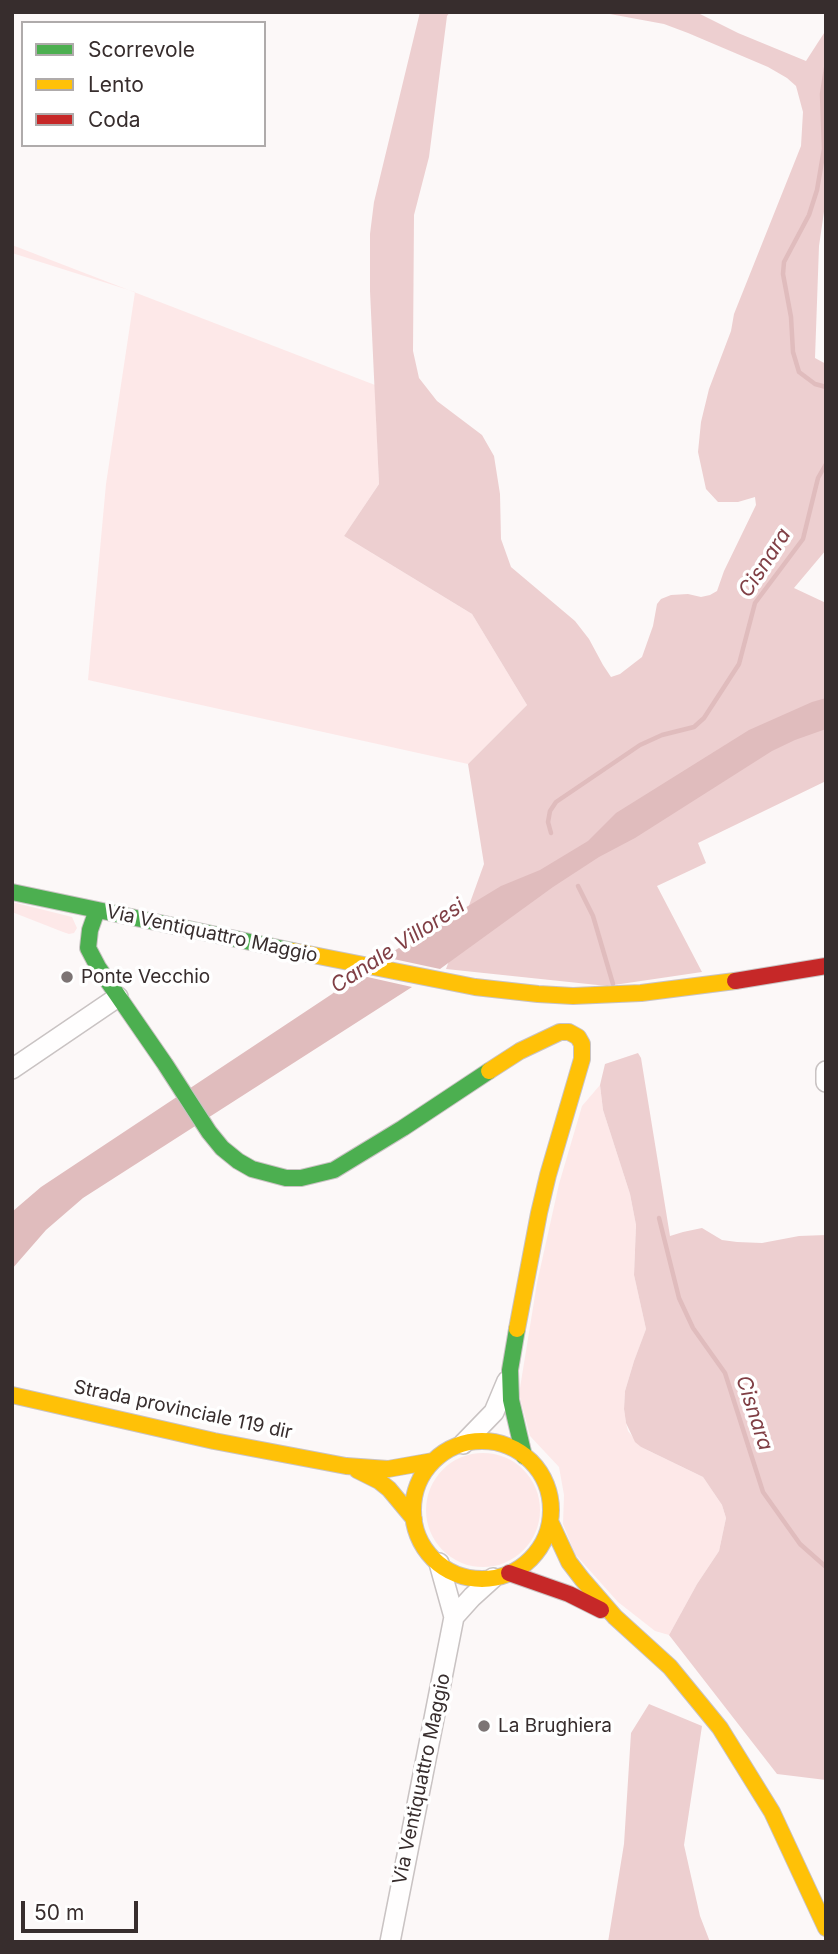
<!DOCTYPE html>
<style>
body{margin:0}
#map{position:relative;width:838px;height:1954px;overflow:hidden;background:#fcf8f8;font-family:Inter,sans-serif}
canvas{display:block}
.frame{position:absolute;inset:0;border:14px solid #372d2d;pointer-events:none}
.legend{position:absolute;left:21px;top:21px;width:245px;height:126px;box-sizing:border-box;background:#fff;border:2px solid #afabab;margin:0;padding:9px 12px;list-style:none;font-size:21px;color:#372d2d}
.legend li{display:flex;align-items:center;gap:14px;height:35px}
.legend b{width:35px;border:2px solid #afabab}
.scale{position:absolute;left:21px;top:1901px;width:117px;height:32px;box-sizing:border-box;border:4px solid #372d2d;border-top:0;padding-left:9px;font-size:21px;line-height:24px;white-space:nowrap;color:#372d2d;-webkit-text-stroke:5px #fff;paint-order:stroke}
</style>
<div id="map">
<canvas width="838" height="1954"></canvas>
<div class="frame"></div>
<ul class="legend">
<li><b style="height:9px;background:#4caf50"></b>Scorrevole</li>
<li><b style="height:9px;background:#ffc107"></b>Lento</li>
<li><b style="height:9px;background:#c62828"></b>Coda</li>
</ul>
<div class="scale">50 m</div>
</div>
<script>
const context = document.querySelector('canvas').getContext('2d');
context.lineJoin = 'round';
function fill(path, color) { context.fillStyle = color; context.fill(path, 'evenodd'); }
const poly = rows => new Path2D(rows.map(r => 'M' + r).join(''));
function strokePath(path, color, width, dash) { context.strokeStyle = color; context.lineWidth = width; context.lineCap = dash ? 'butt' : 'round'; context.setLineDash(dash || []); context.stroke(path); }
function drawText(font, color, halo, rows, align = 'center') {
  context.font = font + ' Inter,sans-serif'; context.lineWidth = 7; context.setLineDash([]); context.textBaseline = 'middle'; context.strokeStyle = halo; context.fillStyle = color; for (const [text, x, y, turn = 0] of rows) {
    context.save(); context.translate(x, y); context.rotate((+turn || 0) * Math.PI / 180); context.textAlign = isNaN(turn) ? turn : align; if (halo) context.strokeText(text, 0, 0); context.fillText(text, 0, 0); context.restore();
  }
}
fill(poly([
 [12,245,375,385,379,484,344,536,472,614,527,705,468,764,88,680,106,484,135,292,12,253],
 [12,902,72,917,77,928,74,933,69,934,63,932,12,912],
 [600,1085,603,1110,630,1194,636,1225,634,1275,646,1329,634,1361,625,1391,624,1409,626,1423,628,1431,641,1447,703,1477,722,1505,726,1518,719,1551,697,1584,669,1635,655,1631,618,1602,575,1554,563,1524,564,1495,559,1467,530,1436,519,1394,537,1283,559,1184,582,1106],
 '426 1510a57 57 0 1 1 114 0a57 57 0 1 1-114 0Z'
]), '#fde8e8');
fill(poly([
 [420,12,450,12,447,16,429,157,414,215,413,351,419,378,437,401,482,435,494,456,500,494,501,539,511,567,575,621,589,639,603,665,611,677,620,674,642,657,653,626,657,604,661,599,671,595,688,594,701,597,710,595,717,591,724,571,756,505,755,497,738,502,718,502,706,489,698,452,701,422,709,389,731,331,734,314,801,146,803,112,796,86,787,78,768,67,688,33,664,24,599,12,696,12,738,33,806,61,826,30,826,198,819,246,815,358,826,364,826,550,794,588,826,603,826,781,698,843,706,863,657,886,702,972,607,986,446,969,484,864,468,764,527,705,472,614,344,536,379,484,370,291,370,234,374,202],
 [638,1053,641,1058,670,1236,683,1232,702,1228,722,1240,737,1242,762,1243,799,1236,826,1235,826,1780,777,1774,669,1635,697,1584,719,1551,726,1518,722,1505,703,1477,641,1447,635,1442,626,1423,624,1409,625,1391,634,1361,646,1329,634,1275,636,1225,630,1194,603,1110,600,1085,605,1064],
 [649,1704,702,1726,684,1845,700,1916,710,1942,608,1942,624,1844,631,1733]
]), '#edcfd0');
fill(poly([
 [826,698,826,729,795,740,772,751,635,838,599,857,553,887,440,969,384,957,501,886,540,870,588,841,616,813,749,730,812,702],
 [354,974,412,987,83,1198,46,1230,12,1269,12,1212,20,1205,41,1187,332,994]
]), '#e0bcbd');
strokePath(poly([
 [826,68,822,94,824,149,817,190,809,215,784,262,783,274,791,317,793,352,799,372,815,384,826,387],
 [551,833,548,822,550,811,556,802,640,745,662,735,694,727,704,718,739,664,755,603,803,539,818,478,826,464],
 [578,886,593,916,613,984],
 [659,1218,679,1298,693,1328,725,1373,763,1492,800,1544,826,1567]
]), '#e0bcbd', 4.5);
const street = poly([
 [12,1069,118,997],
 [826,1071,826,1082],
 [463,1444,494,1412,507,1381],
 [454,1617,472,1597,493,1578],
 [390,1942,454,1617,439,1563]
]);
const fast = poly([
 [12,892,293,951],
 [97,910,90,930,88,948,98,967,165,1064,209,1132,222,1148,238,1161,252,1169,286,1178,301,1178,334,1170,403,1128,489,1071],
 [517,1329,510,1370,511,1400,524,1456]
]);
const slow = poly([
 [293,951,475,987,538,994,573,996,641,993,735,981],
 [489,1071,520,1051,560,1032,569,1032,578,1037,582,1044,582,1059,548,1175,539,1213,517,1329],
 [12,1395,214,1441,346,1466,388,1469,433,1461],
 '413 1510a69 69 0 1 1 138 0a69 69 0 1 1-138 0Z',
 [357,1470,379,1481,389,1489,414,1519],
 [550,1521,569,1562,582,1579,615,1617,670,1667,720,1728,772,1812,826,1928]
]);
const jam = poly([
 [735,981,826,966],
 [509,1573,569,1594,601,1610]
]);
strokePath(street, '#c9c3c3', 22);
strokePath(fast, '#c9c3c3', 18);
strokePath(slow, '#c9c3c3', 18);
strokePath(jam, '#c9c3c3', 18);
strokePath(street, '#fffefe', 19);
strokePath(fast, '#4caf50', 16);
strokePath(slow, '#ffc107', 16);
strokePath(jam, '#c62828', 16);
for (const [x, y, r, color] of [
 [67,977,7,"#7c7474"],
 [484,1726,7,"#7c7474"]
]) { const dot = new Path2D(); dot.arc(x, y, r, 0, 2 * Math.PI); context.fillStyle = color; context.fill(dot); strokePath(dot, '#fff', 2.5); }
drawText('19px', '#372d2d', '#fff', [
 ["Via Ventiquattro Maggio",212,934,12],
 ["Strada provinciale 119 dir",183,1410,12],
 ["Via Ventiquattro Maggio",422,1779,-78]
]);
drawText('19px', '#372d2d', '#fff', [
 ["Ponte Vecchio",81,977],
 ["La Brughiera",498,1726]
], 'left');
drawText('italic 21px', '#803f45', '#fff', [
 ["Cisnara",765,563,-57],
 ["Canale Villoresi",398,946,-33],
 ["Cisnara",754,1413,72]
]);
</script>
